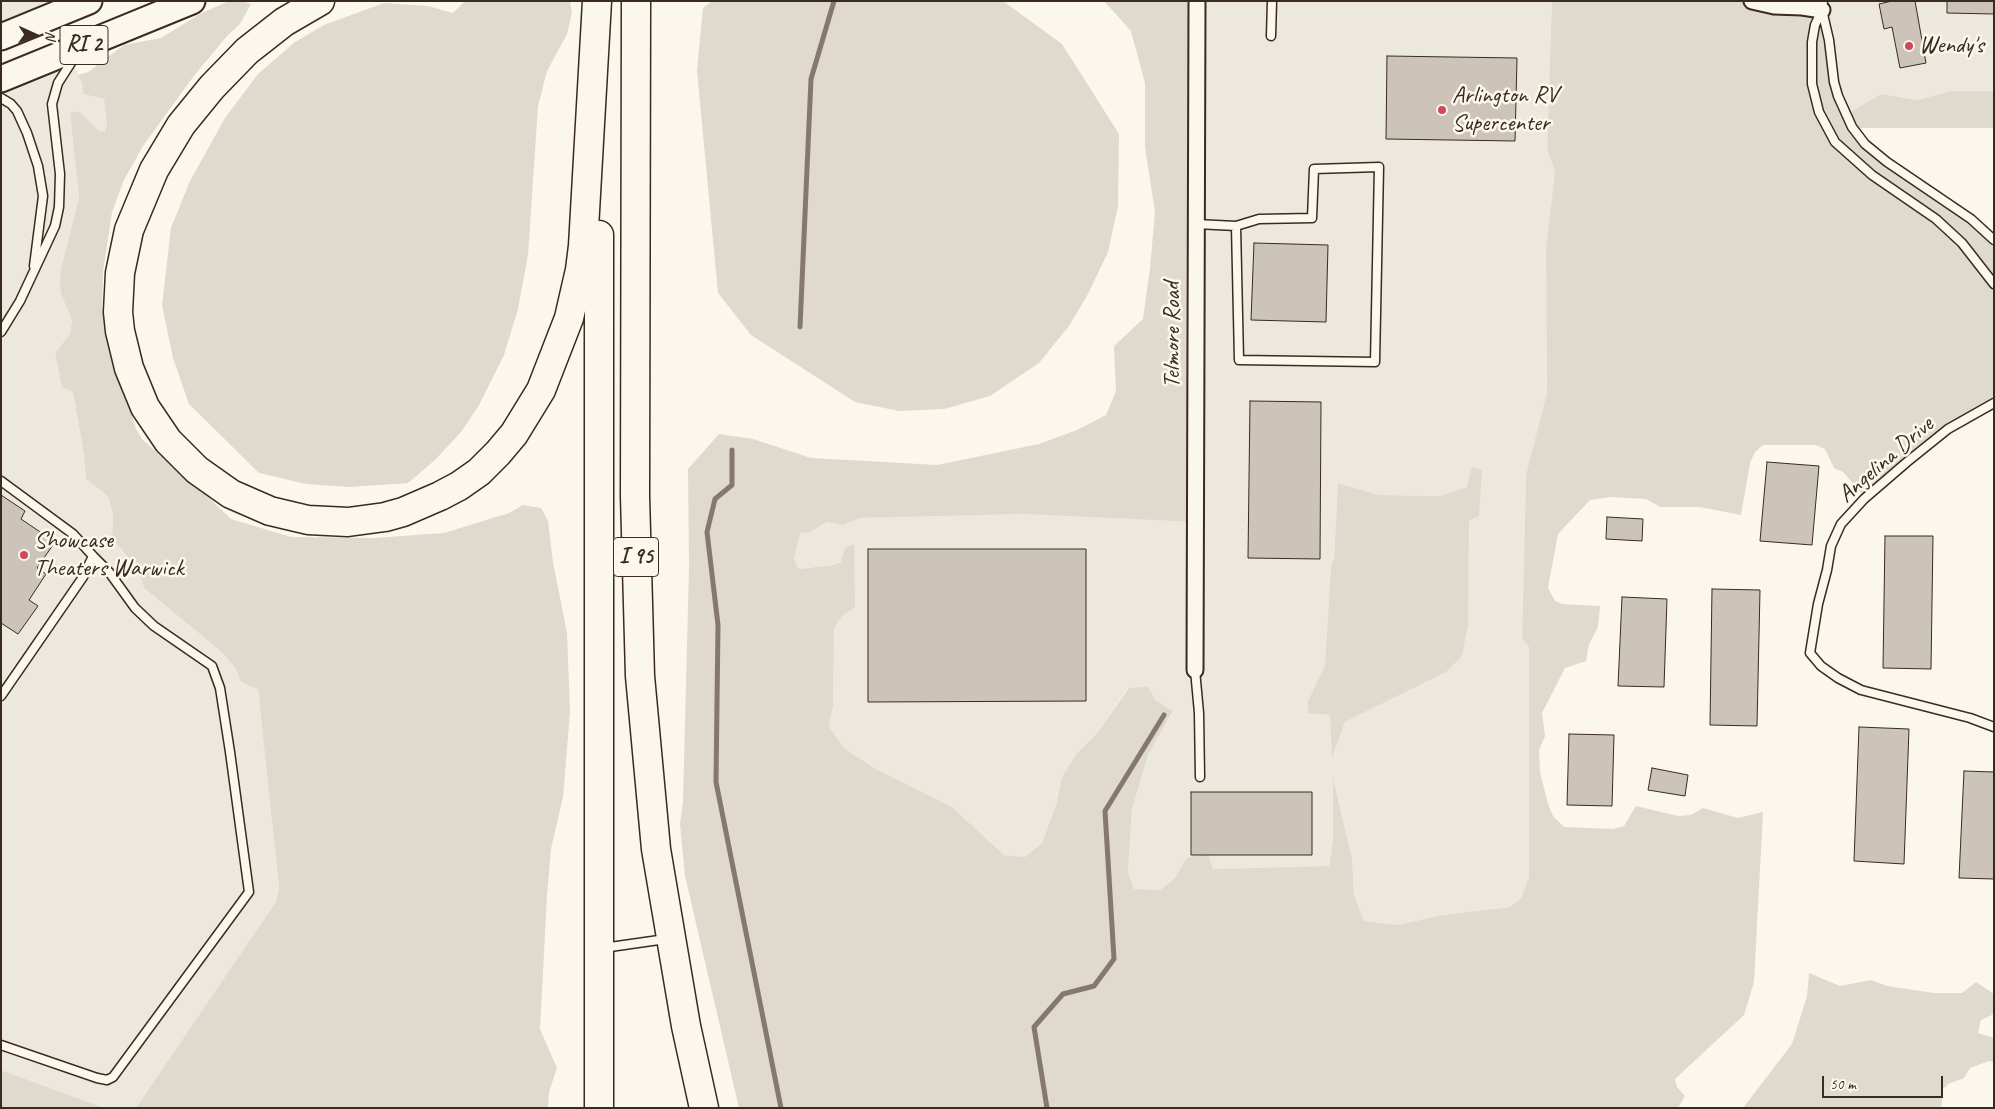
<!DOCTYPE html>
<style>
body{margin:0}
#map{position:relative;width:1995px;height:1109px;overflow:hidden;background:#fbf7ec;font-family:Caveat,sans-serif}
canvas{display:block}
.frame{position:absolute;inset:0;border:2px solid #3b2a1e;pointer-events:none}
.north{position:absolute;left:10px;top:10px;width:50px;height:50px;-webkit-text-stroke:4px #fbf7ec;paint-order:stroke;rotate:92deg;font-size:14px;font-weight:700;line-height:20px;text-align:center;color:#3b2a1e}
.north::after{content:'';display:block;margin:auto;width:18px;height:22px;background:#3b2a1e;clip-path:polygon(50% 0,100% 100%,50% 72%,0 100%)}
.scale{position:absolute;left:1822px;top:1076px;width:121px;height:22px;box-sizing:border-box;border:2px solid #3b2a1e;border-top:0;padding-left:6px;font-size:15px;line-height:18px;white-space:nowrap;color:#3b2a1e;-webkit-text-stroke:4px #fbf7ec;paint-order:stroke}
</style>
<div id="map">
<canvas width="1995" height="1109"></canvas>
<div class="frame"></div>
<div class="north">N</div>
<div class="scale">50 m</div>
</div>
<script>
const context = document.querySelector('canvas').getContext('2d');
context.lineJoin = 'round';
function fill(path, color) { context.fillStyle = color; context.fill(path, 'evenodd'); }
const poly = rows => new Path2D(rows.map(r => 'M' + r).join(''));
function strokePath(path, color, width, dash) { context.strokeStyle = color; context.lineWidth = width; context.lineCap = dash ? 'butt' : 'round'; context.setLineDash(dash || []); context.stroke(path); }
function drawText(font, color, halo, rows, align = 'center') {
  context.font = font + ' Caveat,sans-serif'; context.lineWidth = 5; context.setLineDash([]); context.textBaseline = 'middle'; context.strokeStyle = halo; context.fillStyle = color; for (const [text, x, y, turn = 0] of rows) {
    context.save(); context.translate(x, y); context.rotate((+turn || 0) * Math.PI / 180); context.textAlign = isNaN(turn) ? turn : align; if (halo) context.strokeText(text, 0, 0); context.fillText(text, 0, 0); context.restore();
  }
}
fill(poly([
 [1,1,80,1,1,30],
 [1197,1,1552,1,1547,147,1555,172,1546,247,1547,392,1526,475,1522,638,1529,647,1529,877,1521,898,1510,907,1443,915,1398,925,1364,921,1354,895,1352,859,1334,780,1333,839,1329,866,1213,869,1208,853,1186,858,1175,878,1160,890,1134,889,1128,872,1132,809,1148,755,1173,712,1128,688,1098,732,1077,753,1062,777,1056,805,1042,843,1025,857,1004,855,952,807,876,769,845,749,829,727,833,706,834,629,842,616,841,562,833,565,799,569,794,559,800,533,810,532,827,522,843,525,860,518,1024,514,1194,522],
 [1338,483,1379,495,1440,496,1467,487,1469,520,1467,547,1446,672,1345,722,1333,756,1330,715,1309,713,1308,701,1325,665,1331,565,1334,559],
 [1824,1,1994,1,1994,91,1951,91,1917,100,1881,94,1851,113,1848,112,1836,86],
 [65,46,82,83,83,94,104,99,107,124,105,133,99,131,79,111,70,113,79,198,61,268,61,294,72,320,70,334,55,353,62,387,73,392,84,455,86,479,108,496,113,515,112,538,138,569,144,588,223,653,236,669,241,682,258,688,279,887,276,903,136,1108,104,1108,1,1070,1,70]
]), '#ede8dd');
fill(poly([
 [229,1,242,1,251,4,240,24,227,36,193,77,143,146,124,180,112,212,103,272,102,308,115,358,136,429,142,439,204,493,231,519,291,537,374,538,444,533,509,513,523,505,541,508,548,521,553,562,567,633,570,712,563,797,551,849,547,895,540,1029,557,1068,549,1092,548,1108,136,1108,276,902,279,887,258,689,241,682,236,669,223,653,144,588,138,569,112,538,113,515,108,496,86,479,84,455,73,392,62,387,55,353,70,334,72,320,61,294,60,285,61,268,79,198,70,113,79,111,99,131,105,132,107,124,104,99,83,94,82,83,78,75,88,72,124,45,161,38,200,14],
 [465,1,570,1,572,13,567,34,547,71,538,106,528,255,518,309,504,355,478,407,461,432,435,460,408,483,350,487,306,484,259,473,189,404,173,358,162,305,171,228,190,181,225,118,258,74,295,42,324,25,384,3,428,6,453,13],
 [712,1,1003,1,1062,44,1119,134,1118,206,1108,252,1088,294,1069,326,1039,363,990,396,944,409,899,411,855,402,751,335,718,293,697,71,703,8],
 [1104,1,1197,1,1194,522,1024,514,860,518,843,525,827,522,810,532,800,533,794,559,799,569,833,565,841,562,845,548,854,544,855,607,842,616,834,629,833,706,829,727,845,749,876,769,952,807,1004,855,1025,857,1042,843,1056,805,1062,777,1077,753,1098,732,1129,688,1148,687,1156,701,1173,711,1148,755,1132,809,1128,872,1134,889,1160,890,1175,878,1186,858,1208,853,1213,869,1329,866,1333,839,1333,777,1352,859,1354,895,1364,921,1398,925,1443,915,1510,907,1521,898,1529,877,1529,647,1522,638,1526,475,1547,392,1546,247,1555,172,1547,148,1552,1,1824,1,1836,86,1848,112,1851,112,1881,94,1917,100,1951,91,1994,91,1994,128,1858,128,1860,135,1869,146,1994,238,1994,403,1951,429,1864,496,1843,472,1834,468,1825,449,1815,445,1763,445,1755,452,1750,463,1741,515,1700,507,1660,507,1646,499,1611,497,1590,500,1558,534,1548,588,1555,601,1562,604,1600,606,1598,627,1589,644,1586,661,1565,668,1542,713,1545,736,1539,750,1540,772,1548,804,1553,816,1564,827,1613,829,1624,826,1636,806,1678,816,1691,815,1703,808,1738,818,1763,812,1754,982,1744,1015,1675,1079,1677,1087,1685,1096,1678,1108,739,1108,685,876,680,824,683,802,689,567,688,469,719,434,753,439,811,458,937,465,1039,444,1077,430,1106,415,1116,391,1114,346,1143,319,1150,268,1155,212,1145,147,1145,83,1131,31],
 [1472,467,1482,470,1479,516,1469,521,1468,624,1462,656,1446,672,1345,722,1332,758,1330,715,1308,713,1308,701,1325,665,1331,565,1334,559,1338,483,1379,495,1440,496,1467,487],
 [1809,973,1840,986,1871,980,1887,986,1934,993,1962,993,1976,982,1994,994,1994,1014,1981,1020,1978,1033,1994,1038,1994,1062,1989,1061,1970,1068,1964,1078,1948,1084,1943,1089,1941,1108,1743,1108,1792,1044,1807,996],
 [1,1070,104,1108,1,1108]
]), '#dfd9ce');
strokePath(poly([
 [800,327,811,79,834,1],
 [732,450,732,485,715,499,707,532,718,625,716,782,781,1108],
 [1047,1108,1034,1027,1063,994,1094,986,1114,959,1105,811,1164,715]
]), '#85796d', 5);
const building = poly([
 [1892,1,1915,1,1926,63,1900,68,1892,27,1884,29,1879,4,1892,1],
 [1947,1,1994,1,1994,14,1947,13,1947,1],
 [1387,56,1517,58,1515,141,1386,139,1387,56],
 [1254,243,1328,245,1326,322,1251,320,1254,243],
 [1250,401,1321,402,1320,559,1248,558,1250,401],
 [1767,462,1819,466,1812,545,1760,541,1767,462],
 [1,495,25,511,21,519,55,542,37,568,46,574,29,600,38,606,18,634,1,623,1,495],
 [1607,517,1643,519,1642,541,1606,539,1607,517],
 [1885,536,1933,536,1931,669,1883,668,1885,536],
 [868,549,1086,549,1086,701,868,702,868,549],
 [1712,589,1760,590,1757,726,1710,725,1712,589],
 [1622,597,1667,599,1664,687,1618,686,1622,597],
 [1859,727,1909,729,1904,864,1854,861,1859,727],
 [1569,734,1614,735,1612,806,1567,805,1569,734],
 [1652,768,1688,775,1685,796,1648,790,1652,768],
 [1964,771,1994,772,1994,879,1959,878,1964,771],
 [1191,792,1312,792,1312,855,1191,855,1191,792]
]);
fill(building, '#ccc4b9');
strokePath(building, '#3b2a1e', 1);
const service = poly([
 [1823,1,1822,10,1829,40,1834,82,1838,96,1852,127,1865,144,1887,162,1971,219,1994,240],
 [1822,10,1815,25,1812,42,1812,84,1819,112,1835,142,1872,175,1936,219,1962,243,1994,284],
 [1271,36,1272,1],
 [1,98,11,104,17,111,27,133,38,166,43,196,34,266],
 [1196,224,1236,226,1239,360,1375,362,1379,167,1314,169,1312,218,1259,219,1236,226],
 [1,332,20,301,55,226,59,207,60,174,52,104,58,83,74,58],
 [1994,403,1948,429,1907,462,1864,499,1841,524,1831,546,1827,570,1818,604,1810,653,1821,666,1838,678,1861,690,1970,718,1994,727],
 [1,481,73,534,93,556,83,577,1,696],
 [1195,670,1199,713,1200,777],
 [603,948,666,939],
 [1,1045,97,1078,107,1080,113,1077,249,892,230,752,220,688,212,666,154,626,135,608,109,572,93,556]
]);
const minor = poly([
 [1752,1,1774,6,1802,7,1822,10],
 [1195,670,1197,1]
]);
const primary = poly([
 [1,37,89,1],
 [1,79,192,1]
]);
const motorway = poly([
 [320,1,284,22,247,51,212,87,181,125,154,170,129,230,120,273,118,312,120,331,129,368,145,407,168,441,197,470,231,494,270,511,308,520,348,522,385,517,403,512,440,496,459,486,479,472,498,453,514,434,541,390,569,318,580,270,583,246,597,1],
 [636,1,635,496,640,676,656,849,686,1026,704,1108],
 [599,235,599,1108]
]);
strokePath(service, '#3b2a1e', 11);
strokePath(minor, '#3b2a1e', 19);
strokePath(primary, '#3b2a1e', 29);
strokePath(motorway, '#3b2a1e', 31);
strokePath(service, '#fbf7ec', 8);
strokePath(minor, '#fbf7ec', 15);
strokePath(primary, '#fbf7ec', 25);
strokePath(motorway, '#fbf7ec', 28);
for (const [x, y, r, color] of [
 [1909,46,5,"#d1495b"],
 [1442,110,5,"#d1495b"],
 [24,555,5,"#d1495b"]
]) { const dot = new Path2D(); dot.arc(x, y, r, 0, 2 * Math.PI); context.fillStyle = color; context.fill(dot); strokePath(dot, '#fbf7ec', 2); }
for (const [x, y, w] of [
 [84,45,48],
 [636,557,45]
]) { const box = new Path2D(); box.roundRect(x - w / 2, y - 19.5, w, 39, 4); context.fillStyle = '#fbf7ec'; context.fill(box); strokePath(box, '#3b2a1e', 1); }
drawText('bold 22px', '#3b2a1e', null, [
 ["RI 2",84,45],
 ["I 95",636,557]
]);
drawText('24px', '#3b2a1e', '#fbf7ec', [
 ["Wendy's",1919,46],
 ["Arlington RV",1452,96],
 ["Supercenter",1452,124],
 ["Showcase",34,541],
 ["Theaters Warwick",34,569]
], 'left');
drawText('24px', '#3b2a1e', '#fbf7ec', [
 ["Telmore Road",1173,335,-90],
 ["Angelina Drive",1886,460,-41]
]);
</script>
